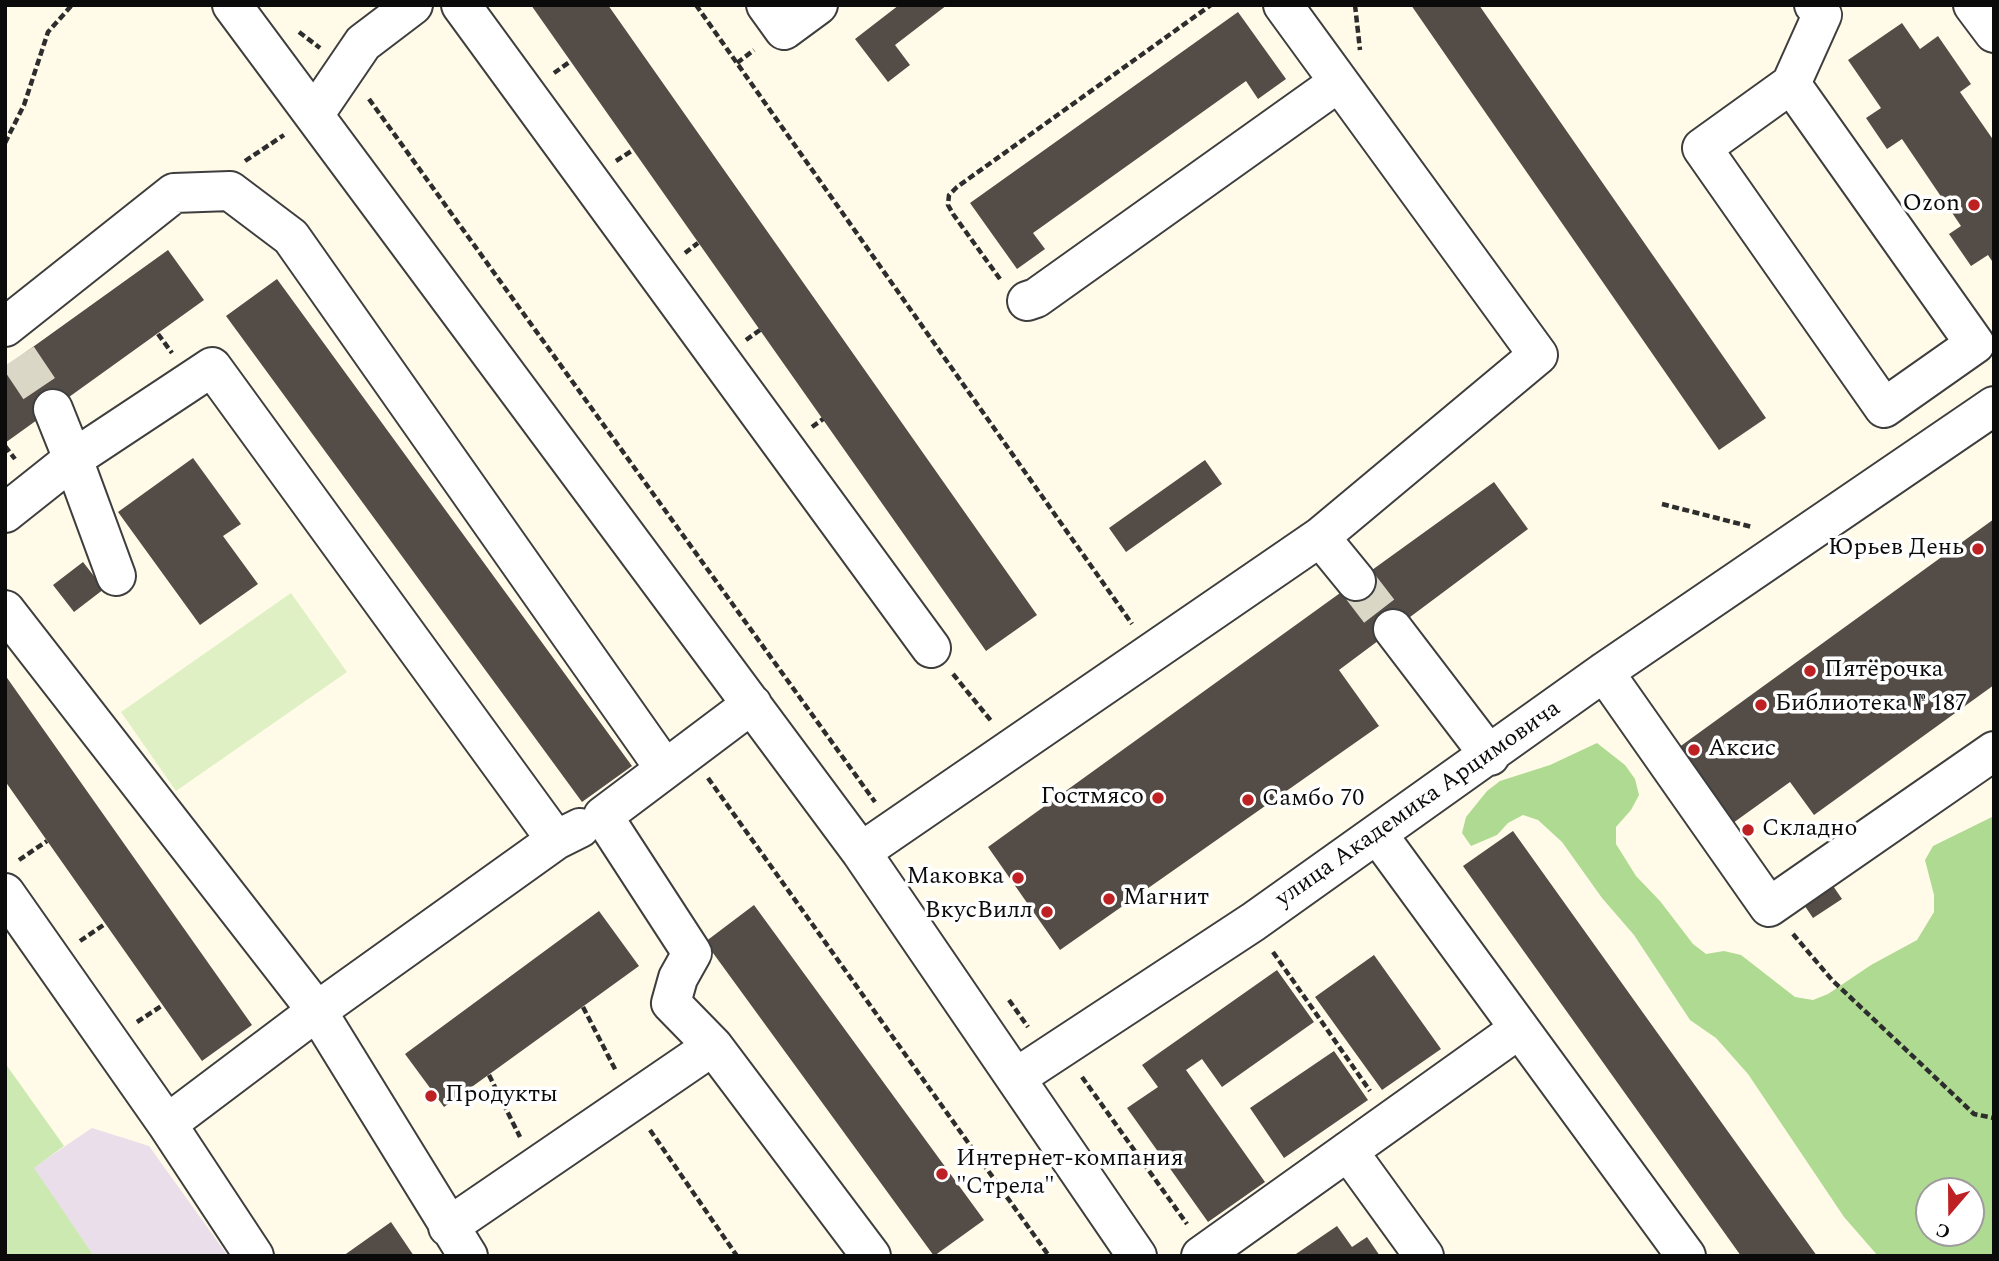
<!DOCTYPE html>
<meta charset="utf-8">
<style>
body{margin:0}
#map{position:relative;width:1999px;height:1261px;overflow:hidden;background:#fffbe8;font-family:Spectral,serif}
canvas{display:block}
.frame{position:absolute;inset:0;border:7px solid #0b0b0b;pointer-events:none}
.north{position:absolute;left:1915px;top:1177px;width:70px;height:70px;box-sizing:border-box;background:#fff;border:2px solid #9d9d9d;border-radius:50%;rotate:200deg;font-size:19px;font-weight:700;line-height:28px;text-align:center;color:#0b0b0b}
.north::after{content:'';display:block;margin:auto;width:24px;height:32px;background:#bd2123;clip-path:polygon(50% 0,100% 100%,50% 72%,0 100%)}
</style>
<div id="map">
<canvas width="1999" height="1261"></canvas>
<div class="frame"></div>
<div class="north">С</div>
</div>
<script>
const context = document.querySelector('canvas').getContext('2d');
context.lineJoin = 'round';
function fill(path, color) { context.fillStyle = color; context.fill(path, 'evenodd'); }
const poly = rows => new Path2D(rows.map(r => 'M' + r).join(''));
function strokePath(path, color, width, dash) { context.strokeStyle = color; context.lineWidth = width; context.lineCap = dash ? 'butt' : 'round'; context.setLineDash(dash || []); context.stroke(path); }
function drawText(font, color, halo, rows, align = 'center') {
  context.font = font + ' Spectral,serif'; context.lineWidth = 7; context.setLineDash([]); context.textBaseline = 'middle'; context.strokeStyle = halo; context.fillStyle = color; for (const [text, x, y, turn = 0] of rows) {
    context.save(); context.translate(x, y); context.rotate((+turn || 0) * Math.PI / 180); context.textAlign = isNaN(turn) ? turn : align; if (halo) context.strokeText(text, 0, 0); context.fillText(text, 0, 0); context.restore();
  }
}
fill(poly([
 [92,1128,149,1146,228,1256,94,1256,33,1168]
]), '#e9deea');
fill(poly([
 [5,1063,64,1146,34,1168,94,1256,5,1256]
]), '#cde9b2');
fill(poly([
 [1597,743,1625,765,1635,779,1639,795,1631,810,1616,827,1616,844,1636,876,1660,901,1693,944,1706,954,1724,951,1741,955,1795,997,1813,1000,1828,994,1871,965,1917,940,1934,912,1934,895,1925,860,1933,846,1994,816,1994,1256,1878,1256,1844,1217,1748,1074,1716,1038,1690,1020,1634,935,1602,898,1562,842,1538,820,1523,815,1508,823,1497,835,1471,846,1462,833,1466,817,1487,791,1500,781,1550,765],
 [1929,1191,1971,1191,1971,1233,1929,1233]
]), '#afda91');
fill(poly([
 [291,593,347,672,176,791,121,712]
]), '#dff0c4');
fill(poly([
 [531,5,608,5,1037,615,986,651],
 [899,5,947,5,895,45,910,65,888,82,855,39],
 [1411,5,1479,5,1766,418,1719,450],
 [1238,12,1286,79,1258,99,1246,81,1033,233,1045,249,1017,269,970,203],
 [1902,23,1920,49,1938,36,1971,84,1960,92,1994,141,1994,264,1988,255,1971,266,1949,234,1961,226,1902,139,1887,149,1866,118,1881,108,1848,60],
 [168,250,204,300,5,443,5,367],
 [277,279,632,766,582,802,226,316],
 [193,458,241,524,223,536,258,584,200,625,118,512],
 [1205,460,1222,484,1126,552,1109,528],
 [1494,482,1528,529,1339,670,1379,726,1060,950,988,847],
 [1994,519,1994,685,1814,815,1790,782,1733,823,1678,748],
 [83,562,104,589,74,612,53,585],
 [5,675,252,1025,202,1061,5,781],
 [1513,831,1817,1256,1741,1256,1463,866],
 [1829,880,1842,899,1813,918,1800,899],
 [754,905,984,1220,934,1256,705,942],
 [599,911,639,966,444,1107,405,1054],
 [1374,955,1441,1049,1382,1090,1315,997],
 [1277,970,1314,1022,1222,1087,1202,1059,1186,1070,1265,1182,1208,1222,1127,1108,1158,1087,1142,1065],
 [1334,1051,1368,1100,1284,1158,1250,1108],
 [391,1222,414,1256,343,1256],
 [1337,1226,1352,1247,1367,1237,1380,1256,1293,1256]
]), '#534c47');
strokePath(poly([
 [18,357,53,409],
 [1356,581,1393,629]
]), '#dad7c7', 38, [38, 19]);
const minor = poly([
 [232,5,861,852,1137,1256],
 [461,5,931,648],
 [766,5,784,30,818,5],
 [1973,5,1994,33],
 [1791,84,1975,344,1884,408,1702,148,1791,84,1822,15,1814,5],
 [314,115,363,43,413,5],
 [1027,301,1036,298,1339,82],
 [5,327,174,193,230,191,291,237,665,769],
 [5,513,73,459,53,409],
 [1320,537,1356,581],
 [116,576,73,459,212,367,556,840],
 [5,610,317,1011,468,1256],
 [1393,629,1490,756],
 [1604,672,1769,907,1994,751],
 [752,704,603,816,692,953,678,978,671,1003,713,1046,871,1256],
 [1378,835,1686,1256],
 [861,852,1320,537,1538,355,1283,5],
 [5,893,167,1124,254,1256],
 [1017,1077,1253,922,1604,672,1994,406],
 [167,1124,317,1011,556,840,580,828],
 [1348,1151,1424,1256],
 [448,1227,713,1046],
 [1201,1256,1519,1029]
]);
strokePath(minor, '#3e3e3e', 42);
strokePath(poly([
 [696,5,1132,624],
 [1355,5,1360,50],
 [299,32,320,48],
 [737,63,754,50],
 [554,73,571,61],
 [369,99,875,802],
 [5,143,24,105,48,32,72,5],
 [245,161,284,135],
 [616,161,633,150],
 [685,253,698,243],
 [1000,279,953,214,948,205,949,195,957,187,1211,5],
 [158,334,172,353],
 [746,340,760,330],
 [812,427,823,419],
 [5,446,15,459],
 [1662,504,1752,527],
 [953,674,992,722],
 [708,778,1049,1256],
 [19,860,47,841],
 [1793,934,1832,980,1974,1114,1994,1118],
 [80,941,105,924],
 [1273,952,1370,1091],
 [1009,1000,1028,1027],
 [583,1007,616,1071],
 [137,1022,163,1005],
 [489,1075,520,1137],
 [1082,1077,1187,1224],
 [650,1130,737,1256]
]), '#2d2d2d', 4.5, [7, 3.5]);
strokePath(minor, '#fff', 38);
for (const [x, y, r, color] of [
 [1974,205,7,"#bd2123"],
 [1978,549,7,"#bd2123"],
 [1810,671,7,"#bd2123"],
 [1761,705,7,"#bd2123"],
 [1694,750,7,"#bd2123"],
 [1158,798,7,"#bd2123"],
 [1248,800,7,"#bd2123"],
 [1748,830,7,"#bd2123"],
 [1018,878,7,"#bd2123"],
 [1109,899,7,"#bd2123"],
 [1047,912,7,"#bd2123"],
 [431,1096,7,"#bd2123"],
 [942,1174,7,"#bd2123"]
]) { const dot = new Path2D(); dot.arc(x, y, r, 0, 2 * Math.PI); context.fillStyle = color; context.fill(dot); strokePath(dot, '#fff', 2.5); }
drawText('24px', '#0b0b0b', '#fff', [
 ["Ozon",1960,205,"right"],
 ["Юрьев День",1964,549,"right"],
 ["Пятёрочка",1824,671],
 ["Библиотека № 187",1775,705],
 ["Аксис",1708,750],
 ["Гостмясо",1144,798,"right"],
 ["Самбо 70",1262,800],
 ["Складно",1762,830],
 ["Маковка",1004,878,"right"],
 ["Магнит",1123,899],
 ["ВкусВилл",1033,912,"right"],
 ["Продукты",445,1096],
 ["Интернет-компания",956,1160],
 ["\"Стрела\"",956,1188]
], 'left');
drawText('24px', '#0b0b0b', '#fff', [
 ["улица Академика Арцимовича",1419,805,-35]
]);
</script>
